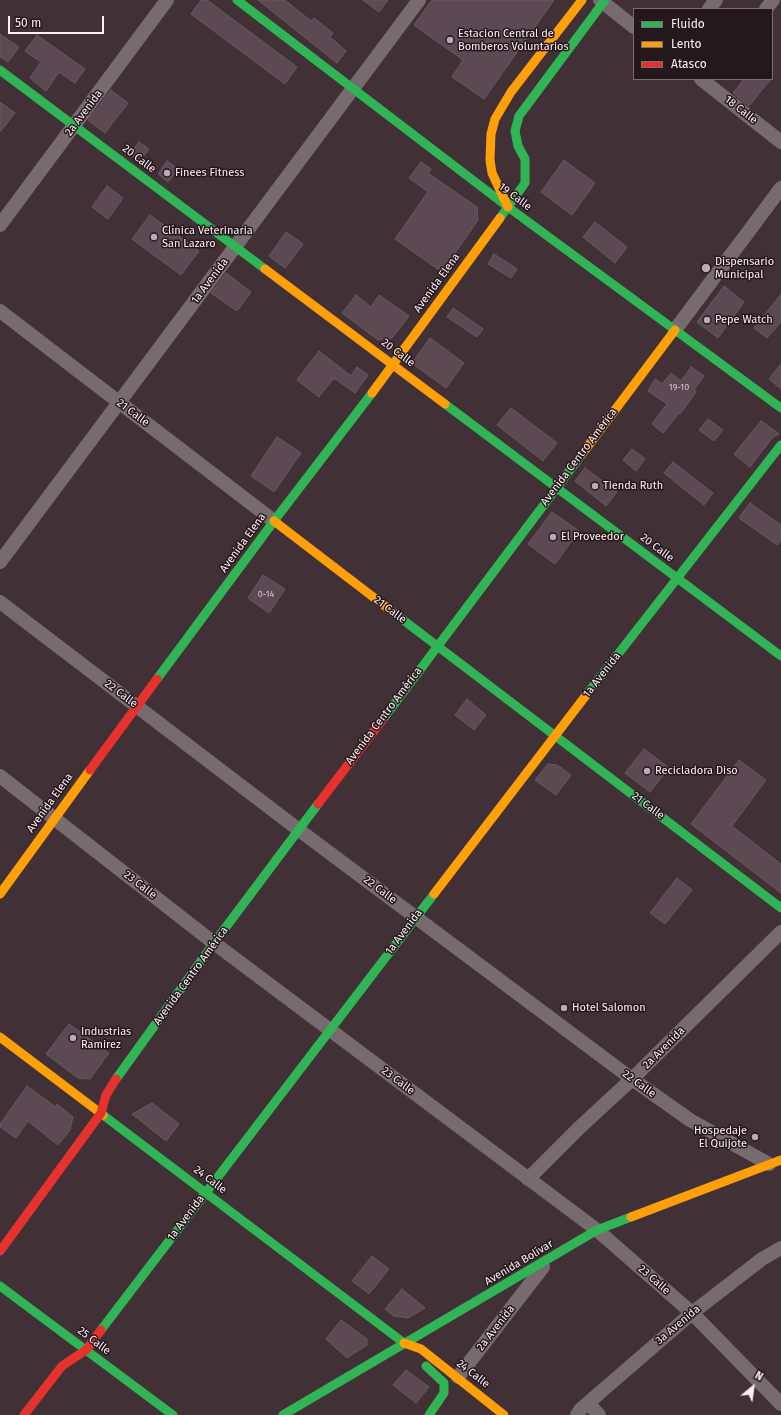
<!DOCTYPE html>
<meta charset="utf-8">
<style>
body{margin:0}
#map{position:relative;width:781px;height:1415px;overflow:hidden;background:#413137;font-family:"Fira Sans",sans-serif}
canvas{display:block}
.legend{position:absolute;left:633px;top:8px;width:140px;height:72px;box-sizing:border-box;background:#25181d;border:1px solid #7c6e73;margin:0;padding:5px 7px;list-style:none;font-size:12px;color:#feeff3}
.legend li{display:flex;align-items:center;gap:8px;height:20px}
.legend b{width:20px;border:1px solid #7c6e73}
.north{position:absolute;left:733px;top:1367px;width:40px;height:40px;-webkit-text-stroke:3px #25181d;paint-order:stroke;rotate:29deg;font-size:11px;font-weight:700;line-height:16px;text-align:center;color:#feeff3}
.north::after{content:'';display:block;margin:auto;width:14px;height:18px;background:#feeff3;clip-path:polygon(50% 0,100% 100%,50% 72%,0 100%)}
.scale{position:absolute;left:8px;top:16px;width:96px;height:18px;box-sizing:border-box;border:2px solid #feeff3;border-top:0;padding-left:5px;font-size:12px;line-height:14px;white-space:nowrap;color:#feeff3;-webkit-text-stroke:3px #25181d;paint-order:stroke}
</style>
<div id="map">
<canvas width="781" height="1415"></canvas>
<ul class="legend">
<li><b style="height:5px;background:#30b455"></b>Fluido</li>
<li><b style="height:5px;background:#ff9f0a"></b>Lento</li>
<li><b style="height:5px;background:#e5322d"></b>Atasco</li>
</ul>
<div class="north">N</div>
<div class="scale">50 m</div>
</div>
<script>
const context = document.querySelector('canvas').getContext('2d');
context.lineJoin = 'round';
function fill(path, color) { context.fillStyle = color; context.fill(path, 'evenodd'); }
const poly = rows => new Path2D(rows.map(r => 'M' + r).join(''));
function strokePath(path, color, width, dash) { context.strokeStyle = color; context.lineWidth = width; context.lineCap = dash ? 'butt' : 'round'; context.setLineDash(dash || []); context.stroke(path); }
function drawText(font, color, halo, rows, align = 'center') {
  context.font = font + ' "Fira Sans",sans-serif'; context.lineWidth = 3; context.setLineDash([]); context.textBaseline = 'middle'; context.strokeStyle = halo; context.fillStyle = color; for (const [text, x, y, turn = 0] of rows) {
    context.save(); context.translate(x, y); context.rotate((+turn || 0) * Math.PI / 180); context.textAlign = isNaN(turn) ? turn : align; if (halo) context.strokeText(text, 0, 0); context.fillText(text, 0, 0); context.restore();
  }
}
const building = poly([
 [201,0,207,0,297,67,285,84,191,14,201,0],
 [258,0,285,0,311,21,314,18,333,33,330,37,346,51,337,63,258,0],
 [363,0,388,0,379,12,363,0],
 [432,0,554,0,484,99,452,77,463,60,414,25,432,0],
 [0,34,19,47,8,62,0,57,0,34],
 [37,35,85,69,75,83,59,72,46,91,30,78,41,62,25,51,37,35],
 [744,79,771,79,749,106,733,93,744,79],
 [111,90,128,103,105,133,88,120,111,90],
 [0,102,15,113,0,132,0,102],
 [139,142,149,149,140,161,130,154,139,142],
 [564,160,595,183,572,215,541,192,564,160],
 [167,161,178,169,168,182,158,174,167,161],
 [421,162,431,169,428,173,477,207,478,220,442,272,395,239,428,192,409,178,421,162],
 [107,186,123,198,108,219,92,207,107,186],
 [150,215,199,251,181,275,132,239,150,215],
 [595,222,627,247,615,263,583,237,595,222],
 [286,232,303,244,285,268,269,256,286,232],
 [494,254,517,269,511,278,488,264,494,254],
 [226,273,251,292,237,311,211,293,226,273],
 [724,286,744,302,718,338,697,322,724,286],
 [781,294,781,322,767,338,754,328,781,294],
 [356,295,371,307,379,295,409,316,392,338,378,340,342,313,356,295],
 [453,308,483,329,477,337,447,317,453,308],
 [430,338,464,363,446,388,412,363,430,338],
 [319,351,351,376,357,367,368,375,355,393,334,378,319,397,297,380,319,351],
 [781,364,781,389,769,379,781,364],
 [691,367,704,376,694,390,696,392,680,414,679,413,663,433,652,424,667,404,648,391,655,379,662,384,671,373,681,381,691,367],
 [511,408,557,443,543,461,497,425,511,408],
 [708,419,723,430,714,441,699,430,708,419],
 [761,421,779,434,772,438,750,467,734,454,761,421],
 [277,437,301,453,274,492,251,476,277,437],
 [632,449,645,459,636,471,623,460,632,449],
 [673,462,713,493,704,505,664,473,673,462],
 [585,468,617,492,606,506,575,481,585,468],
 [750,503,781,525,781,540,777,545,739,518,750,503],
 [552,512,579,531,555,564,528,544,552,512],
 [263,575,285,589,269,613,248,598,263,575],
 [467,699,486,715,474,730,455,715,467,699],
 [644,749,669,768,650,792,625,773,644,749],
 [739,760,766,780,732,826,781,864,781,893,691,824,739,760],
 [548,764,557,765,571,775,556,795,535,780,548,764],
 [677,878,692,890,665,924,650,913,677,878],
 [69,1024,109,1053,90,1079,78,1078,46,1054,69,1024],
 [27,1086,56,1107,57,1104,73,1117,70,1130,58,1145,28,1121,16,1138,0,1127,0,1124,27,1086],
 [152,1103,179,1124,166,1141,132,1114,152,1103],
 [372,1256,389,1269,369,1294,352,1281,372,1256],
 [402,1289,425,1308,408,1318,394,1316,385,1309,402,1289],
 [341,1320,367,1339,367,1345,347,1358,326,1339,341,1320],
 [406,1370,429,1387,416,1403,393,1385,406,1370]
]);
fill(building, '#5c4951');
strokePath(building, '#685a5f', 1);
strokePath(poly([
 [600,0,634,27],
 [709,9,716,0],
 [766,9,773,0],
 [701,79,781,142],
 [0,225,167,0],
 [0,311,274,521],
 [675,330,781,188],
 [0,562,419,0],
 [0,602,299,830,632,1079,690,1120,769,1164],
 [0,776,214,943,597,1230,692,1313,781,1404],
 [528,1179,579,1128,632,1079,781,932],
 [458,1377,543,1267],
 [588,1403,599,1415],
 [577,1415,581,1409,692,1313,762,1259,781,1248]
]), '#776b6f', 14);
strokePath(poly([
 [237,0,508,207],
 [0,70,265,269],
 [508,207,781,408],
 [500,218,525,183,525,159,518,146,515,131,519,116,605,0],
 [445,404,781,656],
 [394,613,781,908],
 [157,679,274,521,372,393],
 [587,694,781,445],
 [383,719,582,454],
 [116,1079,214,943,318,804],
 [103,1115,404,1343],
 [0,1286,173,1415],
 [101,1330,434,894],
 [426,1366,444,1383,444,1393],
 [283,1415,597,1230,631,1217],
 [429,1415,444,1393]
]), '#30b455', 9);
strokePath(poly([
 [508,207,492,173,490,160,491,134,495,119,511,92,582,0],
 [265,269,445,404],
 [372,393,500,218],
 [582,454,675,330],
 [274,521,394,613],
 [0,894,90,770],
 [434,894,587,694],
 [0,1037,103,1115],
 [631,1217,781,1160],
 [404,1343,421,1349,504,1415]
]), '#ff9f0a', 9);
strokePath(poly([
 [90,770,157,679],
 [318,804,383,719],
 [0,1251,101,1113,106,1095,116,1079],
 [24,1415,62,1366,86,1350,101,1330]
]), '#e5322d', 9);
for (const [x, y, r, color] of [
 [450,40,4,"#bcacb1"],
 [167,173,4,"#bcacb1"],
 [154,237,4,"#bcacb1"],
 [706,268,5,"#bcacb1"],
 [707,320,4,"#bcacb1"],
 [595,486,4,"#bcacb1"],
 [553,537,4,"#bcacb1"],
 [647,771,4,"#bcacb1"],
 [564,1008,4,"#bcacb1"],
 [73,1038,4,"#bcacb1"],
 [755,1137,4,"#bcacb1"]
]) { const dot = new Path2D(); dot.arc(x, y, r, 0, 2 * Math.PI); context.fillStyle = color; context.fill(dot); strokePath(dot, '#25181d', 1.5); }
drawText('9px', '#d6c6ca', null, [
 ["19-10",679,387],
 ["0-14",266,594]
]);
drawText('11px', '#feeff3', '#25181d', [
 ["Estacion Central de",458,34],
 ["Bomberos Voluntarios",458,47],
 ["Finees Fitness",175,173],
 ["Clínica Veterinaria",162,231],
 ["San Lazaro",162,244],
 ["Dispensario",715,262],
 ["Municipal",715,275],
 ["Pepe Watch",715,320],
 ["Tienda Ruth",603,486],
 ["El Proveedor",561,537],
 ["Recicladora Diso",655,771],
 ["Hotel Salomon",572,1008],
 ["Industrias",81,1032],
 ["Ramirez",81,1045],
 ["Hospedaje",747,1131,"right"],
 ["El Quijote",747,1144,"right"]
], 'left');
drawText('11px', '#feeff3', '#25181d', [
 ["18 Calle",741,110,38],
 ["2a Avenida",84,113,-53],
 ["20 Calle",139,159,37],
 ["19 Calle",515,197,37],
 ["1a Avenida",210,281,-53],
 ["Avenida Elena",437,283,-54],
 ["20 Calle",398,353,37],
 ["21 Calle",133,413,37],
 ["Avenida Centro América",579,457,-53],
 ["Avenida Elena",243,543,-54],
 ["20 Calle",657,548,37],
 ["21 Calle",390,610,37],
 ["1a Avenida",602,675,-52],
 ["22 Calle",121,694,37],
 ["Avenida Centro América",384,716,-53],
 ["Avenida Elena",50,803,-54],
 ["21 Calle",648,806,37],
 ["23 Calle",140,885,38],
 ["22 Calle",380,890,37],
 ["1a Avenida",404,932,-53],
 ["Avenida Centro América",191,976,-54],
 ["2a Avenida",664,1048,-45],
 ["23 Calle",398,1081,37],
 ["22 Calle",639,1084,36],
 ["24 Calle",210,1180,37],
 ["1a Avenida",186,1218,-53],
 ["Avenida Bolívar",519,1263,-31],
 ["23 Calle",654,1280,41],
 ["3a Avenida",678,1325,-40],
 ["2a Avenida",496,1328,-52],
 ["25 Calle",94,1341,37],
 ["24 Calle",473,1374,38]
]);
</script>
